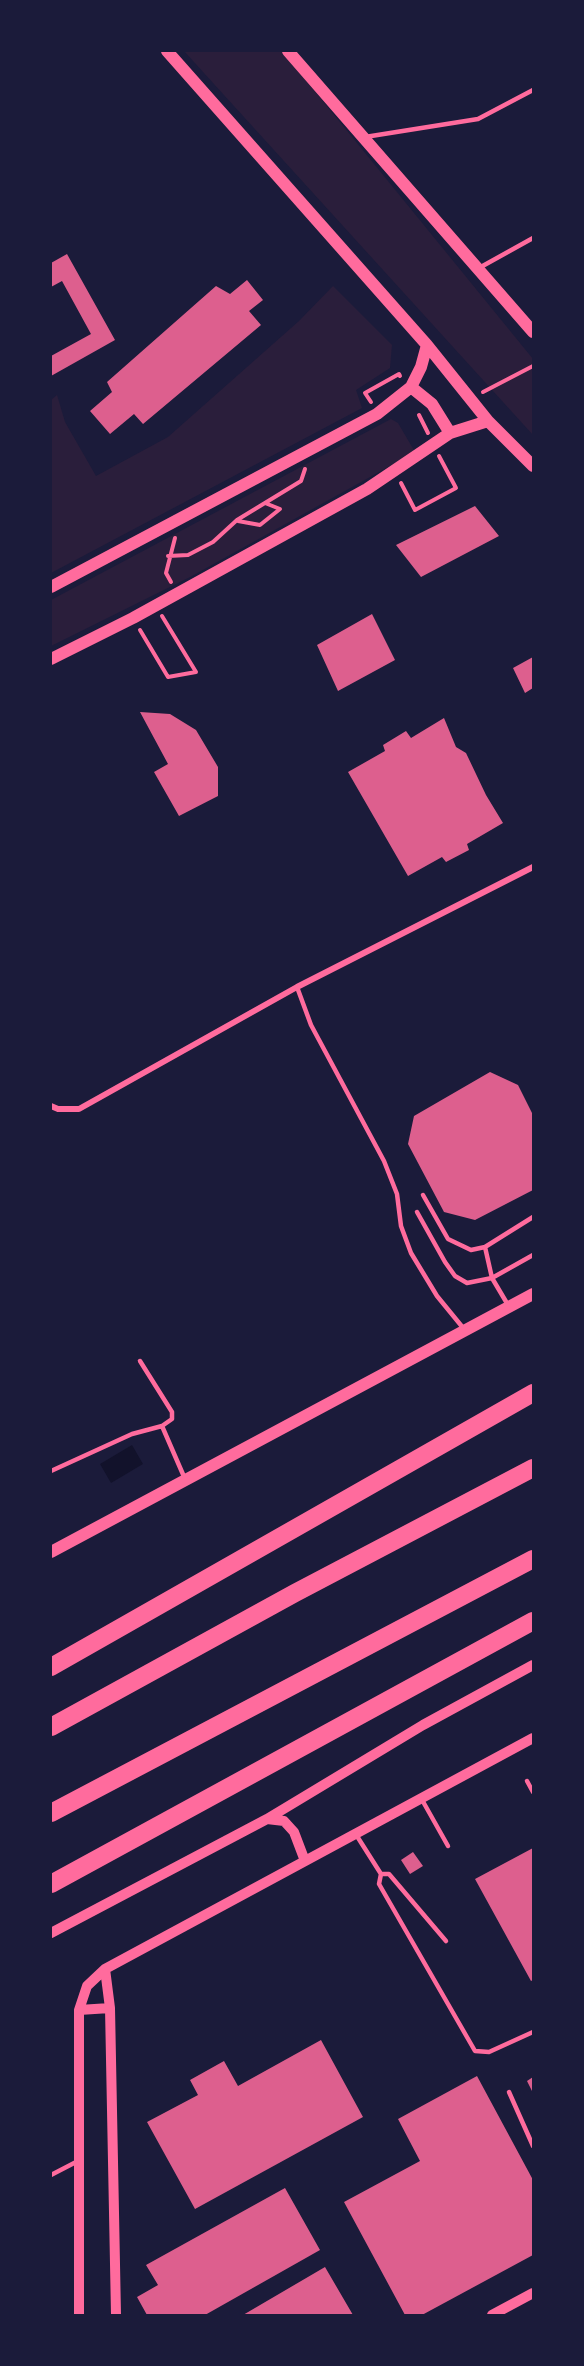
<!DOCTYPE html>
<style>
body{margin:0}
#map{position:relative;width:584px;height:2366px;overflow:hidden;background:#1b1b3a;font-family:Arial,sans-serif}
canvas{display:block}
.frame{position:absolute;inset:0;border:52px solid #1b1b3a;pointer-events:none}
</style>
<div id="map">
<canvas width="584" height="2366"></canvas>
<div class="frame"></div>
</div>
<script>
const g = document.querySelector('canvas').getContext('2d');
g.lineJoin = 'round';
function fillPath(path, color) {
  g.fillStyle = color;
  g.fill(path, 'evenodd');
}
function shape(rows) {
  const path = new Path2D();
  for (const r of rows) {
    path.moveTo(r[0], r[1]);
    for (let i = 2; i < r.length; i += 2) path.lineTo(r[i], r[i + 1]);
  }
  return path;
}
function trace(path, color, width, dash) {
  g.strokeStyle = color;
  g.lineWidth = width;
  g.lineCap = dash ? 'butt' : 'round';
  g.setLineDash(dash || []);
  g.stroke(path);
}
fillPath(shape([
 [184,51,282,51,533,359,533,435],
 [333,286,392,345,390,368,356,390,362,408,51,573,51,400,57,395,65,422,96,476,168,437,299,321],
 [391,419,398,423,415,452,192,576,51,646,51,600]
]), '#2a1e3b');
fillPath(shape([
 [132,1445,143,1464,111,1483,100,1464]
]), '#12122b');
fillPath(shape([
 [67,254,115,340,51,376,51,356,91,334,62,281,51,287,51,263],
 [247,280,263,300,249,311,261,325,143,424,134,414,110,434,90,411,112,392,107,382,216,286,230,294],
 [475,506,499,536,421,577,396,545],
 [372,614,395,660,338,691,317,645],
 [533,657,533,688,525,693,513,668],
 [140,712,170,714,196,730,218,767,218,796,179,816,154,772,168,764],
 [444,718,456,747,466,753,486,795,503,823,467,844,469,850,446,862,442,857,408,876,348,772,385,751,383,745,406,731,411,738],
 [490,1072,518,1085,533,1115,533,1190,475,1220,444,1212,408,1144,414,1116],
 [533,1848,533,1980,531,1981,475,1879],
 [413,1852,423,1866,410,1874,401,1860],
 [321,2040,363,2117,195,2209,147,2122,198,2095,190,2080,224,2061,238,2086],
 [477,2076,533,2180,533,2255,422,2315,405,2315,344,2202,420,2161,398,2119],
 [533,2077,533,2093,527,2081],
 [285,2188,320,2250,205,2315,147,2315,137,2297,158,2285,146,2265],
 [325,2267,353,2315,243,2315]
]), '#dd5f8e');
trace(shape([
 [483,392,533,366],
 [371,402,365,393,399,374,400,376],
 [419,415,428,433],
 [401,483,415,510,456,488,439,456],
 [238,521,260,525,280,509,265,503],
 [168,556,188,555,213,542,237,520,301,481,305,469],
 [171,582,166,573,175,538],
 [140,630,168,677,196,672,162,616]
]), '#ff6b9d', 4);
trace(shape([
 [365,137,478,119,533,90],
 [479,268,533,238],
 [297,987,311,1025,384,1161,397,1194,401,1226,411,1253,437,1296,464,1329],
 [423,1195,448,1239,471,1250,485,1247],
 [417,1212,445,1262,455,1276,467,1283,492,1278,533,1255],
 [508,1305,492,1278,485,1247,533,1217],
 [140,1361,172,1412,172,1419,162,1426],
 [51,1471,132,1434,162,1426,185,1479],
 [527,1781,533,1792],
 [421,1798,448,1846],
 [355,1833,381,1874,389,1874,446,1941],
 [381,1874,379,1884,475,2051,489,2052,533,2032],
 [509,2092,533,2146],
 [51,2175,78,2161]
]), '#ff6b9d', 4.5);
trace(shape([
 [51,1106,58,1109,79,1109,297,987,533,867]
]), '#ff6b9d', 6);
trace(shape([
 [267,1819,284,1821,294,1832,305,1861],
 [51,1933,267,1819,423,1725,533,1665],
 [105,1969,110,2008,116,2315],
 [79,2010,110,2008],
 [79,2315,79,2010,87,1986,105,1969,533,1738],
 [492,2315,533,2293]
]), '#ff6b9d', 10);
trace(shape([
 [167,51,427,345,488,421,533,466],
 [288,51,533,332],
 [411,387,432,404,450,433],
 [51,587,377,414,411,387,421,367,427,345],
 [51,659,133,618,367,489,450,433,488,421],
 [51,1552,533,1294]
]), '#ff6b9d', 12);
trace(shape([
 [51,1667,533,1393],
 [51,1727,295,1593,533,1468],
 [51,1813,533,1559],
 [51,1884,533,1621]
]), '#ff6b9d', 18);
</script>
